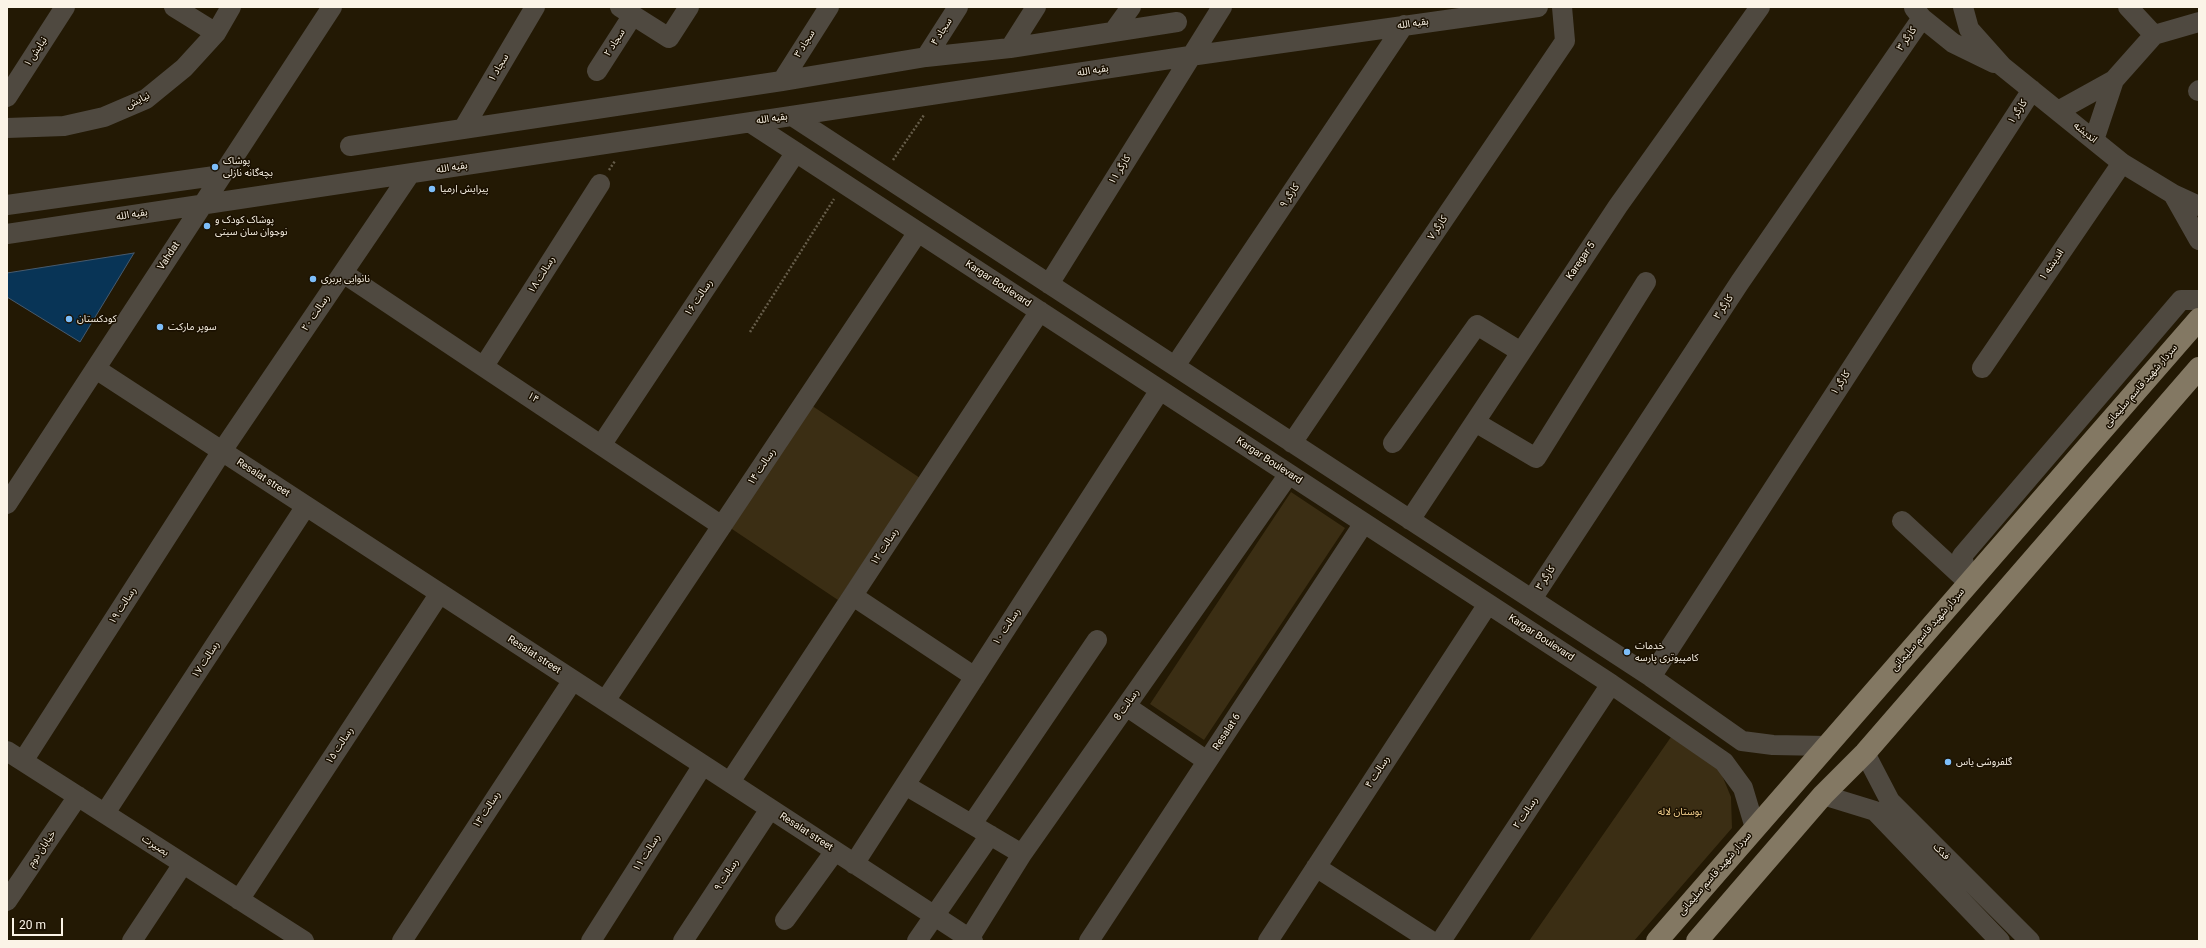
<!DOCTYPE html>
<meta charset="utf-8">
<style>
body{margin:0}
#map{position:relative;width:2206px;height:948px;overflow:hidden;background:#231904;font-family:Roboto,sans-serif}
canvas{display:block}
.frame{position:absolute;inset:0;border:8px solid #fbf4e7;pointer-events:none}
.scale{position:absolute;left:12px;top:918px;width:51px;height:18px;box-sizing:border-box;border:2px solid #fbf4e7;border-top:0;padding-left:5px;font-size:12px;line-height:14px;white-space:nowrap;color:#fbf4e7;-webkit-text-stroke:3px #1a1000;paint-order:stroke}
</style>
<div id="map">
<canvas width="2206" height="948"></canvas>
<div class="frame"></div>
<div class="scale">20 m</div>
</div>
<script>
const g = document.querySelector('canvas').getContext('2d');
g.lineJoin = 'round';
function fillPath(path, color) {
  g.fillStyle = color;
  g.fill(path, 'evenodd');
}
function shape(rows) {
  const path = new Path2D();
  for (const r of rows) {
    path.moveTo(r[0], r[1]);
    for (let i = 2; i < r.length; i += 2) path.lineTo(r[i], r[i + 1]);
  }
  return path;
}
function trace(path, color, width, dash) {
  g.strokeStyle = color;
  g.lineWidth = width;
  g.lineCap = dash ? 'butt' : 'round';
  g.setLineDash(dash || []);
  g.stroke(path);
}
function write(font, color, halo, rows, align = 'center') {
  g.font = font + ' Roboto,"Noto Sans Arabic",sans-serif';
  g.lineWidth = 3;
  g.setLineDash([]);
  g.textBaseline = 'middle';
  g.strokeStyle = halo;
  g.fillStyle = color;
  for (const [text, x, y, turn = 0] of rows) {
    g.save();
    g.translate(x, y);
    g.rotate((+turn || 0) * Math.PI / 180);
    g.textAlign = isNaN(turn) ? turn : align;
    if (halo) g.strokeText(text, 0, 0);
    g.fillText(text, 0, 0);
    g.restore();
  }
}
fillPath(shape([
 [799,397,920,478,838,600,717,519],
 [1291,492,1345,528,1204,740,1150,704],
 [1671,737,1719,768,1731,797,1732,828,1634,941,1529,941]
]), '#3b2e14');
const building = shape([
 [134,253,80,342,7,297,7,273,134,253]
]);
fillPath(building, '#083456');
trace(building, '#475a6d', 1);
trace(shape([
 [893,160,924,115],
 [609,170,615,161],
 [750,332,834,199]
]), '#665d4a', 2.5, [2, 2]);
trace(shape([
 [174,7,216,33],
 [620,7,669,38,689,7],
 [1963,7,1969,29,2002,66,2122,163,2173,194,2199,206],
 [2128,7,2154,35],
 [1914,8,1922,18,1953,43,1994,63],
 [1113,32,1131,7],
 [1010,48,1036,7],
 [926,57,958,7],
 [597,71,633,15],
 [782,81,829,7],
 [2198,91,2199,90],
 [7,97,65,7],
 [2058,111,2114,80,2154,35,2199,22],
 [792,116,1651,677,1742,741,1773,745,1827,746],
 [751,123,1611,684,1724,762,1743,788,1755,828],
 [7,128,64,126,104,117,146,99,184,68,216,33,231,7],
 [463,129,535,7],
 [2094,140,2114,80],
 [350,146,782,81,926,57,1010,48,1177,22],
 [2173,194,2199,240],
 [7,205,222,175],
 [7,234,1190,56,1538,7],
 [343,273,722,526],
 [1049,284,1222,7],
 [484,366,600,184],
 [1175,366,1404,25],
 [1982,368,2122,163],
 [96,369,973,941],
 [1475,422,1536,458,1646,282],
 [1292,443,1565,41,1562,7],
 [1393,443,1477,325,1521,352],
 [602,444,796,152],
 [7,504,332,7],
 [1410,520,1618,206,1760,7],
 [1902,521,1969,583],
 [1969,583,1962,556,2181,300,2199,300],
 [853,596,975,677],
 [1532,599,1740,282,1922,18],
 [1651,677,2032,90],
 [605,701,918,232],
 [1126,706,1207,761],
 [7,751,304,941],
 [1865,753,1890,801,2030,941],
 [23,761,222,451,410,174],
 [730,782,1040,311],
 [905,785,1022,854],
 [1823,795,1875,811,2000,941],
 [105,813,306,506],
 [972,824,1097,640],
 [854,864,1160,390],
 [1316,867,1431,941],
 [239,900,440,593],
 [7,901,78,796],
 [785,920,835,851],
 [969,939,1022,854,1289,474],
 [132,941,183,864],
 [402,941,573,680],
 [591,941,703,765],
 [683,941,770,809],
 [917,941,990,835],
 [1089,941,1364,523],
 [1268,941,1488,604],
 [1441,941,1611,684]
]), '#4f4940', 20);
trace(shape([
 [1657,941,2199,319],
 [1697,941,1823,795,1865,753,2199,368]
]), '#837863', 22);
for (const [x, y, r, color] of [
 [215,167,4,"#7dbef9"],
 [432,189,4,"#7dbef9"],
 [207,226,4,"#7dbef9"],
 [313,279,4,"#7dbef9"],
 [69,319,4,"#7dbef9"],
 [160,327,4,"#7dbef9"],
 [1627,652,4,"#7dbef9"],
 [1948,762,4,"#7dbef9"]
]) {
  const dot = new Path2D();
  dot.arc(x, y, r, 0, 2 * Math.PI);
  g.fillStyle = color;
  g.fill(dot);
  trace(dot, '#1a1000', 1.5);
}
write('10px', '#fbf4e7', '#1a1000', [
 ["بقیه الله",1413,24,-8],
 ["سجاد ۴",942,32,-57],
 ["کارگر ۳",1907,39,-55],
 ["سجاد ۲",615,43,-57],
 ["سجاد ۳",805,44,-58],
 ["نیایش ۱",36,52,-57],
 ["سجاد ۱",499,68,-59],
 ["بقیه الله",1093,71,-9],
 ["نیایش",138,101,-27],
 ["کارگر ۱",2018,112,-57],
 ["بقیه الله",772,119,-8],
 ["اندیشه",2085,133,39],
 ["بقیه الله",452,168,-9],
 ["کارگر ۱۱",1120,170,-58],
 ["کارگر ۹",1290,196,-56],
 ["بقیه الله",132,215,-9],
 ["کارگر ۷",1438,228,-56],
 ["Vahdat",169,256,-57],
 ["Karegar 5",1581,261,-56],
 ["اندیشه ۱",2052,265,-56],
 ["رسالت ۱۸",542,275,-58],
 ["Kargar Boulevard",998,284,33],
 ["رسالت ۱۶",699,298,-56],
 ["کارگر ۳",1724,307,-57],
 ["رسالت ۲۰",316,313,-56],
 ["کارگر ۱",1841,383,-57],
 ["سردار شهید قاسم سلیمانی",2141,386,-49],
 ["۱۴",533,398,34],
 ["Kargar Boulevard",1269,461,33],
 ["رسالت ۱۴",762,467,-56],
 ["Resalat street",263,478,33],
 ["رسالت ۱۲",885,547,-57],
 ["کارگر ۳",1546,578,-57],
 ["رسالت ۱۹",123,606,-57],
 ["رسالت ۱۰",1007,627,-57],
 ["سردار شهید قاسم سلیمانی",1928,630,-49],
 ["Kargar Boulevard",1541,638,33],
 ["Resalat street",534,655,33],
 ["رسالت ۱۷",206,660,-57],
 ["رسالت 8",1127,705,-55],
 ["Resalat 6",1227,732,-57],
 ["رسالت ۱۵",340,746,-57],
 ["رسالت ۴",1378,772,-57],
 ["رسالت ۱۳",487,810,-57],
 ["رسالت ۲",1526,813,-56],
 ["Resalat street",806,832,33],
 ["بصیرت",155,846,33],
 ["خیابان دوم",42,849,-56],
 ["فدک",1941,852,45],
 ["رسالت ۱۱",647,853,-58],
 ["سردار شهید قاسم سلیمانی",1715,874,-49],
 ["رسالت ۹",727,875,-57]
]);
write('10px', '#fbf4e7', '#1a1000', [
 ["پوشاک",223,161],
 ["بچه‌گانه نازلی",223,173],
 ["پیرایش ارمیا",440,189],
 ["پوشاک کودک و",215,220],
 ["نوجوان سان سیتی",215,232],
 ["نانوایی بربری",321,279],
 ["کودکستان",77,319],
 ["سوپر مارکت",168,327],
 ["خدمات",1635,646],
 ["کامپیوتری پارسه",1635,658],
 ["گلفروشی یاس",1956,762]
], 'left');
write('10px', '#f8d490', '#1a1000', [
 ["بوستان لاله",1680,812]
]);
</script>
